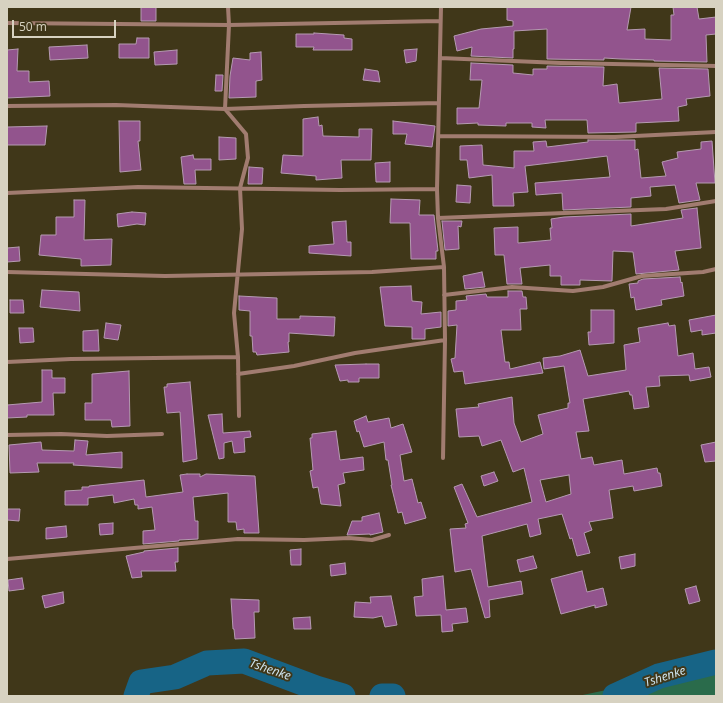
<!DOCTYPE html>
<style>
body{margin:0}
#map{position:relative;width:723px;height:703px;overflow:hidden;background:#403719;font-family:"Open Sans",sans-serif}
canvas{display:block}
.frame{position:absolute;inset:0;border:8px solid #d7d2c1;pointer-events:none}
.scale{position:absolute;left:12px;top:20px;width:104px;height:18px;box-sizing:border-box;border:2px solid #d7d2c1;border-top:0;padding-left:5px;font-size:12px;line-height:14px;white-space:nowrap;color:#d7d2c1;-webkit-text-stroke:3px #403719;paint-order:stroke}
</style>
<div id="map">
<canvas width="723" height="703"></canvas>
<div class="frame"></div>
<div class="scale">50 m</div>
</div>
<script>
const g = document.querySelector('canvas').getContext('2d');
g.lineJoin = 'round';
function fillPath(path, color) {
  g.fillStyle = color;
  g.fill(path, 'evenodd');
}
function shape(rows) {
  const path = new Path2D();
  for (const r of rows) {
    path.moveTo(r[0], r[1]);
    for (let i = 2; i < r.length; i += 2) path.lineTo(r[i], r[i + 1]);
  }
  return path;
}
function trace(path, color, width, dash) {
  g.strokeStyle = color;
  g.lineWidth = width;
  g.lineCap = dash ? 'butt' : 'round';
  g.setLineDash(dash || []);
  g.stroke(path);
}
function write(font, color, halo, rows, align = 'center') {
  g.font = font + ' "Open Sans",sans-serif';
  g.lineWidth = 4;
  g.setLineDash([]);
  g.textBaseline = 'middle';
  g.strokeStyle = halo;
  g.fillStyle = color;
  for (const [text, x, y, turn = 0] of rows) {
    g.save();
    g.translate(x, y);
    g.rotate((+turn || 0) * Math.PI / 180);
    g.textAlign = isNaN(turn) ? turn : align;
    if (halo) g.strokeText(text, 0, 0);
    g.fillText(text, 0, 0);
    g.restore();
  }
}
fillPath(shape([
 [716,663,716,696,578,696,696,671]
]), '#2a6b4b');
trace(shape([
 [136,696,141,682,175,677,207,663,244,661,316,688,343,696],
 [382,696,393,696],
 [615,696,659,676,716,662]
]), '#176486', 25);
const building = shape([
 [141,7,156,7,156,21,141,21,141,7],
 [507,7,631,7,627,30,645,29,645,39,671,40,671,15,674,15,673,7,697,7,699,19,716,17,716,34,706,35,707,62,654,61,654,60,621,59,604,58,604,60,547,59,547,29,514,31,514,49,513,49,513,58,471,56,472,47,457,51,454,36,481,29,513,26,513,21,507,20,507,7],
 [314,33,344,35,344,38,352,39,352,50,313,50,314,47,296,47,296,34,314,34,314,33],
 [137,38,149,38,149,58,119,58,119,44,136,44,137,38],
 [87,45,88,58,50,60,49,47,87,45],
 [18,49,17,71,29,71,29,82,49,81,50,96,7,98,7,50,18,49],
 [417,49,416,61,406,63,404,50,417,49],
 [177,50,177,64,155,65,154,52,177,50],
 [261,52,262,80,256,81,256,97,229,98,230,76,233,58,250,60,250,53,261,52],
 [471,63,513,65,513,73,533,75,533,69,547,69,547,66,604,67,603,86,617,84,619,103,662,99,659,68,708,69,710,96,686,99,687,105,678,107,679,121,636,123,636,132,588,133,587,120,545,120,546,128,532,127,532,123,506,123,506,126,478,125,478,123,457,124,457,108,479,108,482,80,470,80,471,63],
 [365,69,378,71,380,82,363,80,365,69],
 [216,75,223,75,222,91,215,91,216,75],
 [318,117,319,126,322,125,323,136,359,137,359,129,372,129,371,160,341,160,342,178,316,180,316,176,281,173,283,155,303,156,303,119,318,117],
 [119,121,140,121,140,141,138,141,141,170,120,172,119,121],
 [393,121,435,126,432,147,405,144,407,134,393,134,393,121],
 [47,126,45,145,7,145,7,127,47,126],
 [219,137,236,138,236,159,219,160,219,137],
 [588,140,635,140,635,150,638,149,641,178,666,176,662,162,678,158,677,152,701,149,701,142,712,141,715,183,696,183,700,200,679,203,675,185,650,187,651,196,631,198,631,207,563,210,562,193,536,195,535,183,610,177,607,156,525,166,528,192,513,193,514,206,493,206,492,175,469,178,467,160,460,160,460,146,482,145,483,165,514,168,514,151,534,151,533,142,546,141,547,147,588,142,588,140],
 [193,155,194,159,211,159,211,170,195,170,196,184,184,184,181,157,193,155],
 [390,162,390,182,376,182,375,163,390,162],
 [249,167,263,168,262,184,248,184,249,167],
 [457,185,471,186,470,203,456,202,457,185],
 [391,199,420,200,419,215,434,215,438,251,436,251,436,259,411,259,410,223,390,223,391,199],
 [74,200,85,200,84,240,112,239,111,265,81,266,81,259,39,255,41,235,56,235,56,217,74,217,74,200],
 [697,208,701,248,675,251,679,270,636,274,633,252,613,251,612,281,580,280,580,285,561,285,561,276,550,276,550,265,520,268,522,284,507,284,504,255,495,255,494,228,518,227,518,243,551,240,550,228,552,228,551,219,564,217,631,214,631,226,683,218,681,210,697,208],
 [132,212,146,213,145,225,137,224,118,227,117,214,132,212],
 [346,221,347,242,351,242,351,256,309,253,309,246,334,244,332,222,346,221],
 [442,221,462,221,461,227,458,226,459,249,445,250,442,221],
 [19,247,20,261,7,262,7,248,19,247],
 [482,272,485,287,465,289,463,276,482,272],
 [680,277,681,283,682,282,684,296,661,300,662,305,636,310,634,297,631,298,629,284,638,283,638,281,643,279,680,277],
 [411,286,412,301,422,302,421,314,441,312,441,327,425,329,425,339,412,339,412,327,385,326,380,287,411,286],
 [42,290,79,292,80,311,40,307,42,290],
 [508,291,522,291,523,297,526,297,527,309,520,309,521,330,501,330,505,362,509,362,510,369,540,362,543,373,465,384,463,371,454,372,451,359,455,358,457,325,448,326,448,311,456,310,456,301,467,300,466,296,486,294,487,297,508,297,508,291],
 [239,296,277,298,277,319,300,319,300,316,335,317,334,336,289,333,289,342,288,342,289,352,257,355,256,352,253,352,252,336,250,336,250,311,239,310,239,296],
 [10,300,23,300,24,313,10,313,10,300],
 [591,310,614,310,614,343,589,345,588,332,591,332,591,310],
 [716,315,716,333,702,335,702,330,691,332,689,320,716,315],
 [106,323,121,325,118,340,104,338,106,323],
 [668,323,669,326,675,325,678,356,693,353,695,369,709,367,711,377,690,381,689,375,659,376,660,386,646,387,649,407,634,409,632,395,630,395,629,391,583,399,589,431,576,432,581,459,592,457,594,465,622,460,624,474,657,468,658,473,660,473,662,486,634,491,633,486,609,490,613,518,589,522,592,530,584,533,590,553,577,556,572,538,570,539,562,514,538,519,541,534,530,537,527,524,482,536,488,587,521,581,523,594,489,600,490,617,485,618,471,569,455,572,450,529,466,528,465,524,468,523,454,487,462,484,477,517,532,502,524,468,513,472,501,440,482,446,479,436,459,437,456,409,479,407,478,404,512,397,514,423,521,442,543,434,538,415,568,408,568,403,570,403,564,366,544,369,543,358,560,356,580,350,588,376,626,370,624,345,640,342,638,328,668,323],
 [569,475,571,494,546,502,540,480,569,475],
 [19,328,33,328,34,342,20,343,19,328],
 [98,330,99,351,83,351,83,331,98,330],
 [366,364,379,364,379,378,359,378,359,382,348,382,348,380,340,381,335,365,366,364],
 [42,370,52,370,52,378,65,378,65,393,53,393,54,415,27,415,27,417,7,418,7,405,42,402,42,370],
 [129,371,130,426,112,427,111,420,85,420,85,403,92,403,92,374,129,371],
 [190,382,197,459,183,462,180,412,167,413,164,387,167,387,167,384,190,382],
 [222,414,223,433,250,431,251,437,244,438,245,452,234,453,232,441,224,443,224,458,219,459,208,415,222,414],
 [366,416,368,422,389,418,391,428,403,424,412,452,400,455,404,481,412,479,418,503,421,502,426,518,405,524,402,512,398,513,391,485,392,485,388,460,386,460,384,442,364,447,359,431,357,432,354,421,366,416],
 [336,431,340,460,363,457,364,470,343,473,345,483,338,485,341,506,321,504,318,487,313,488,310,471,313,470,310,438,312,438,312,434,336,431],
 [75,440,88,441,86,455,122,452,122,468,73,465,74,463,37,463,39,472,10,473,9,445,41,442,42,450,74,451,75,440],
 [716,442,716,461,705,462,701,445,716,442],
 [494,472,498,481,484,486,481,476,494,472],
 [187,474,200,474,200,477,206,474,255,476,259,533,244,533,244,529,237,530,236,522,228,522,228,493,193,497,195,521,198,521,198,539,179,540,179,541,143,544,143,531,155,530,152,507,138,509,138,505,135,505,134,499,114,503,113,495,88,498,88,505,65,505,65,491,82,490,82,487,89,487,89,486,144,480,146,497,183,492,180,475,187,474],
 [7,509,20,509,19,521,7,520,7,509],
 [379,513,383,532,370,535,370,534,347,535,352,521,362,521,362,517,379,513],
 [113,523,113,534,100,535,99,524,113,523],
 [66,526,67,537,46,539,46,528,66,526],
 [178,548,178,562,175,562,176,571,141,571,142,577,132,578,126,556,144,552,144,551,178,548],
 [301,549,301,565,291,565,290,550,301,549],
 [635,554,635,566,621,569,619,557,635,554],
 [533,556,537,568,520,572,517,560,533,556],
 [345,563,346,574,331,576,330,565,345,563],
 [582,571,587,592,603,588,607,605,595,608,595,605,561,614,551,579,582,571],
 [443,576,446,610,466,608,468,622,452,624,453,631,442,632,441,615,416,616,414,597,423,596,422,579,443,576],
 [22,578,24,589,9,591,8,580,22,578],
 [696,586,700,601,689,604,685,589,696,586],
 [63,592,64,603,45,608,42,596,63,592],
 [391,596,397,625,385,627,382,616,373,618,354,617,355,602,371,603,370,597,391,596],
 [231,599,259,600,259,612,254,612,255,638,235,639,234,629,233,629,231,599],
 [310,617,311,629,294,629,293,618,310,617]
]);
fillPath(building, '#92548d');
trace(building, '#b59ab2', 1);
trace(shape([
 [228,7,229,25,225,109,246,134,248,158,240,188,242,229,234,313,238,357,239,416],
 [441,7,437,189,438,218,444,267,445,340,443,458],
 [7,23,229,25,440,21],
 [440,58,561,63,716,66],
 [7,106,116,105,225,109,304,106,439,103],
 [439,136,615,137,716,132],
 [7,193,138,187,340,190,437,189],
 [438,218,666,209,716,201],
 [7,272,165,276,372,272,444,267],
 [444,295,512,287,573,291,603,287,642,276,703,272,716,269],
 [7,362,71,359,238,357],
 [238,374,294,366,355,353,445,340],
 [7,435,61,434,107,436,162,434],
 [7,559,238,539,304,540,349,538,372,540,389,535]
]), '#a17c70', 4);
write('italic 12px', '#d1e7f3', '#403719', [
 ["Tshenke",270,670,19],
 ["Tshenke",665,677,-18]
]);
</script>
